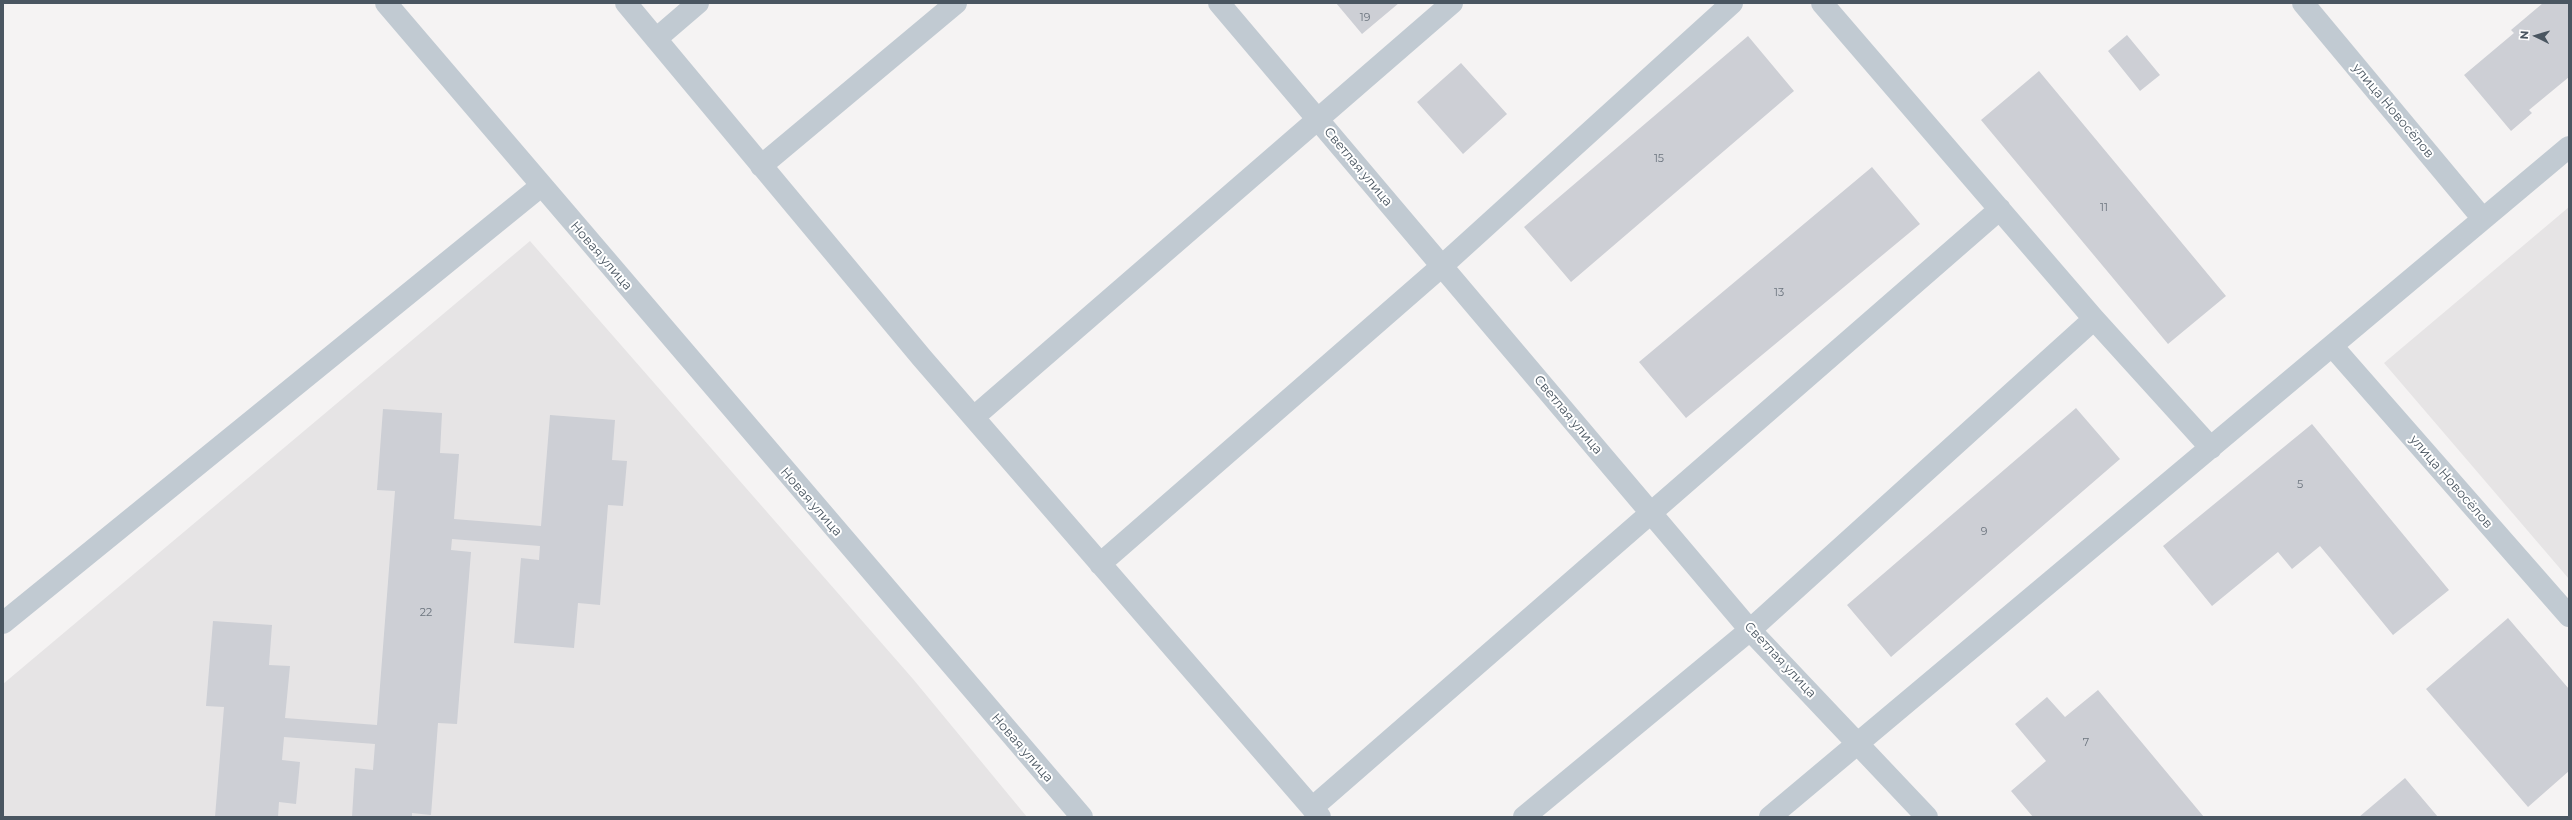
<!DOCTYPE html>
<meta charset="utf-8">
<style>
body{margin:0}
#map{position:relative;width:2572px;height:820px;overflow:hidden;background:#f5f3f3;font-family:Montserrat,sans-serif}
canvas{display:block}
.frame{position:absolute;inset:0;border:4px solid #4a5661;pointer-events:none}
.north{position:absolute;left:2516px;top:16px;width:40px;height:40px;-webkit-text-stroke:3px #fff;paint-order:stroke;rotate:275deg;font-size:11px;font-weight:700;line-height:16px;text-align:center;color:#4a5661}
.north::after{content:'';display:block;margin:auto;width:14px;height:18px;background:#4a5661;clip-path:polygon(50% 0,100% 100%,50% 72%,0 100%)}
</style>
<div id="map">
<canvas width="2572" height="820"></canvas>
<div class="frame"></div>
<div class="north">N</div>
</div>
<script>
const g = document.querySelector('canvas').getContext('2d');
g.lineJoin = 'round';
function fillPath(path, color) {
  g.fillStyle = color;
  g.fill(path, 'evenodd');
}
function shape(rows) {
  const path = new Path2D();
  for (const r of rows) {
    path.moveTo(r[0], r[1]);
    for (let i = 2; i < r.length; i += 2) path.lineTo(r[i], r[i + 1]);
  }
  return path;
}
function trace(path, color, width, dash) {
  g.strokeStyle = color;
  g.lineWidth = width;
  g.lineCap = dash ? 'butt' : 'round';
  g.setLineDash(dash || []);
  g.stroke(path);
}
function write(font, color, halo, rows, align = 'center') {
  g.font = font + ' Montserrat,sans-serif';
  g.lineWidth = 4;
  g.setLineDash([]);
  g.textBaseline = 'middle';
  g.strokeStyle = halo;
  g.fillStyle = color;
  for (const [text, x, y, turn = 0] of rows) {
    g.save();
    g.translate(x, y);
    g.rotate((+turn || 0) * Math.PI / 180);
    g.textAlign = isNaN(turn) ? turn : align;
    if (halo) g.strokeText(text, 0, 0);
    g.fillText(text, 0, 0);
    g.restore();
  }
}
fillPath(shape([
 [2569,207,2569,579,2384,363],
 [530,241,913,679,1027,817,3,817,3,684]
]), '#e6e4e5');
fillPath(shape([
 [1336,3,1399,3,1362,34],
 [2543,3,2569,3,2569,77,2529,110,2532,113,2511,131,2464,75,2514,33,2511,30],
 [2127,35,2160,75,2140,91,2108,51],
 [1748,36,1794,91,1571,282,1524,227],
 [1461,63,1507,114,1463,154,1417,102],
 [2039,71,2226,296,2168,344,1981,120],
 [1872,167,1920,224,1686,418,1639,362],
 [2076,408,2120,459,1891,657,1847,605],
 [383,409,442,413,440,453,459,454,454,519,541,526,550,415,615,420,612,460,627,461,623,506,608,505,600,605,578,603,574,648,514,643,521,558,539,560,540,546,452,539,451,550,471,552,457,724,438,723,431,815,412,813,412,817,352,817,355,768,373,770,375,744,284,737,282,760,300,762,296,804,279,802,278,817,215,817,224,707,206,706,213,621,272,625,269,665,290,666,285,718,377,725,395,491,377,490],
 [2312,424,2449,590,2393,635,2320,546,2292,569,2278,552,2212,606,2163,546],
 [2508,618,2569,689,2569,771,2528,807,2426,689],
 [2098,690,2204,817,2033,817,2011,791,2046,761,2015,724,2047,697,2065,717],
 [2405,778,2438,817,2359,817]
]), '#cdcfd5');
trace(shape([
 [386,3,1082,817],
 [626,3,922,358,1320,817],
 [1219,3,1750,630,1927,817],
 [1822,3,2094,319,2211,448],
 [2303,3,2483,219],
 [656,39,698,3],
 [761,166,956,3],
 [2333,347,2569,616],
 [974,417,1452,3],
 [1100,564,1442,266,1732,3],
 [3,623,541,186],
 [1312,808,2000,209],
 [1524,817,1750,630,2094,319],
 [1770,817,2569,147]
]), '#c1cad2', 22);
write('11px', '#6b747e', null, [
 ["19",1365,18],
 ["15",1659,159],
 ["11",2104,208],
 ["13",1779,293],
 ["5",2300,485],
 ["9",1984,532],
 ["22",426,613],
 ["7",2086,743]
]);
write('13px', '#4a5661', '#fff', [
 ["улица Новосёлов",2393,111,50],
 ["Светлая улица",1358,167,50],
 ["Новая улица",601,256,49],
 ["Светлая улица",1568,415,50],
 ["улица Новосёлов",2451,482,49],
 ["Новая улица",811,502,49],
 ["Светлая улица",1780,660,47],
 ["Новая улица",1022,748,49]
]);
</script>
